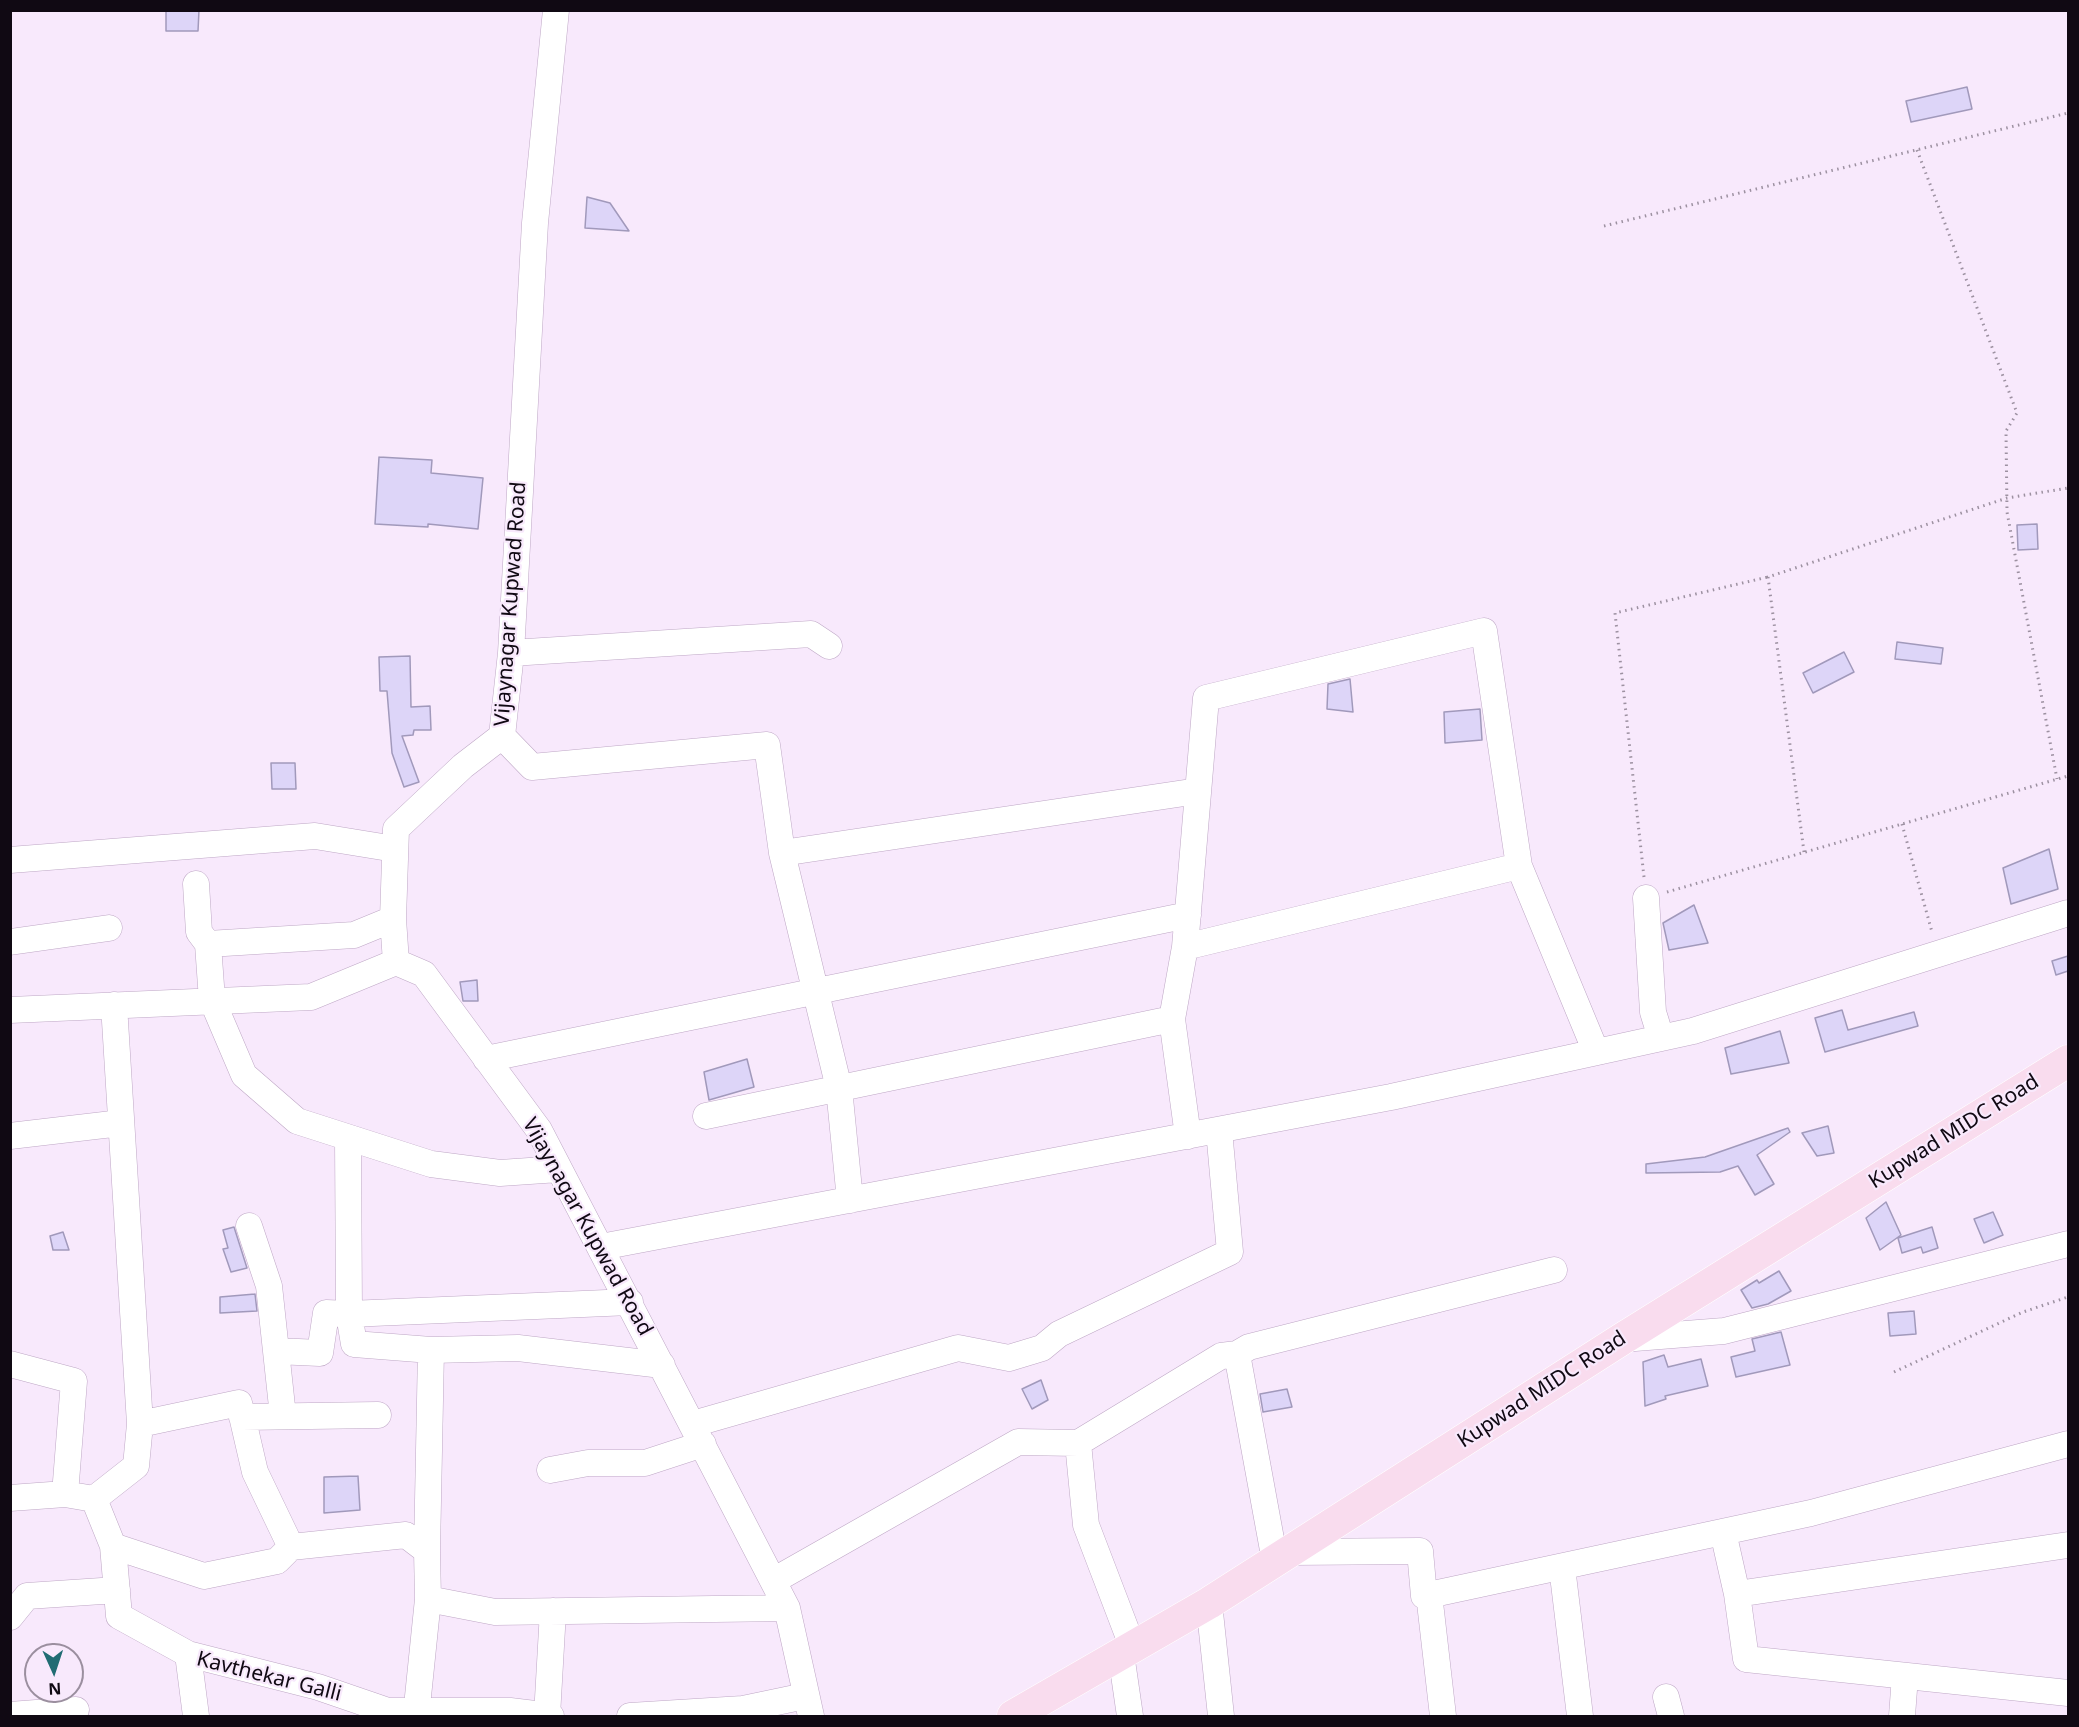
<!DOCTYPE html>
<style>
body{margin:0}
#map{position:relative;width:2079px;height:1727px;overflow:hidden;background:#f8e9fc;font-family:"Noto Sans",sans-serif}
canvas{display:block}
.frame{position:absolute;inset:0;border:12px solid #100913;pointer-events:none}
.north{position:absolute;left:24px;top:1643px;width:60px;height:60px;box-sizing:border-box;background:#f8e9fc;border:2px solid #9b8f9f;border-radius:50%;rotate:177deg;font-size:16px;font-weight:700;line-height:24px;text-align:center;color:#100913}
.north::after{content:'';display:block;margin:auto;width:21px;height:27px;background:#216c73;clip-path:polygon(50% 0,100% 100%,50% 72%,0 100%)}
</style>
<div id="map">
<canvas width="2079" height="1727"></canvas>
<div class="frame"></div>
<div class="north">N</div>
</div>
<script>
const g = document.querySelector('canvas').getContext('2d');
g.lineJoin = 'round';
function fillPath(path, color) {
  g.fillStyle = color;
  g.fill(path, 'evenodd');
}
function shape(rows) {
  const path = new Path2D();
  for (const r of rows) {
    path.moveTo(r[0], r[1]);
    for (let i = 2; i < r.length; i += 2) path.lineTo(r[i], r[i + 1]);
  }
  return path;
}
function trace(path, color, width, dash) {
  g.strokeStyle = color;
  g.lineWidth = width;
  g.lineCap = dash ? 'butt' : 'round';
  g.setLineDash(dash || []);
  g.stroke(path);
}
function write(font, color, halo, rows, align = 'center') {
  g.font = font + ' "Noto Sans",sans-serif';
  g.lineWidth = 4.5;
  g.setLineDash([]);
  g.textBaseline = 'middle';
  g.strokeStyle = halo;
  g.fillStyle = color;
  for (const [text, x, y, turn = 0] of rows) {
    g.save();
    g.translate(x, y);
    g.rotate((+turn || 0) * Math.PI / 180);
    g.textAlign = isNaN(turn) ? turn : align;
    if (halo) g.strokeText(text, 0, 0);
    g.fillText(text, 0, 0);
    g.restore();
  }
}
const building = shape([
 [166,10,199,10,198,31,166,31,166,10],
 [1967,87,1972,109,1911,122,1906,101,1967,87],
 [587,197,610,203,629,231,585,228,587,197],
 [379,457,432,460,431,473,483,478,478,529,428,524,428,527,375,524,379,457],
 [2037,524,2038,549,2018,550,2017,525,2037,524],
 [1897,642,1943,648,1941,664,1895,659,1897,642],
 [1844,652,1854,672,1813,693,1803,673,1844,652],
 [410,656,411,707,430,706,431,730,414,730,413,735,402,736,419,782,404,787,392,753,387,691,380,691,379,657,410,656],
 [1350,679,1353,712,1327,709,1328,684,1350,679],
 [1480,709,1482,740,1445,743,1444,712,1480,709],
 [271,763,295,763,296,789,272,789,271,763],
 [2049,849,2058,889,2011,904,2003,868,2049,849],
 [1694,905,1708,943,1669,950,1663,923,1694,905],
 [2068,956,2068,971,2056,975,2052,961,2068,956],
 [477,980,478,1001,463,1001,460,982,477,980],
 [1842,1010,1848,1030,1914,1012,1918,1026,1825,1052,1815,1018,1842,1010],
 [1780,1031,1789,1063,1731,1074,1725,1048,1780,1031],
 [747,1059,754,1087,709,1100,704,1072,747,1059],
 [1828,1126,1834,1153,1817,1156,1802,1133,1828,1126],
 [1788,1128,1790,1132,1757,1155,1774,1184,1755,1195,1738,1166,1720,1172,1646,1173,1646,1164,1705,1157,1788,1128],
 [1886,1202,1901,1235,1880,1250,1866,1218,1886,1202],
 [1993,1212,2003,1235,1984,1243,1974,1219,1993,1212],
 [234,1227,247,1268,231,1272,223,1249,228,1248,223,1230,234,1227],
 [1932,1227,1938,1248,1923,1253,1921,1247,1902,1253,1898,1238,1932,1227],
 [63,1232,69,1250,53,1250,50,1236,63,1232],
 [1779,1271,1791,1291,1768,1304,1752,1308,1741,1290,1757,1280,1759,1283,1779,1271],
 [255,1294,257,1311,220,1313,220,1297,255,1294],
 [1914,1311,1916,1334,1890,1336,1888,1313,1914,1311],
 [1781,1332,1790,1365,1736,1377,1731,1357,1755,1351,1752,1339,1781,1332],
 [1664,1355,1668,1367,1701,1359,1708,1386,1665,1396,1666,1399,1645,1406,1643,1362,1664,1355],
 [1041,1380,1048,1400,1032,1409,1022,1389,1041,1380],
 [1287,1389,1292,1407,1263,1412,1260,1394,1287,1389],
 [358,1476,360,1510,324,1513,324,1477,358,1476]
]);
fillPath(building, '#ddd5f8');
trace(building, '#a199bb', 1.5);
const minor = shape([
 [556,10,535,223,511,653,502,736,463,766,396,829,393,919,396,962,424,974,539,1130,787,1608,811,1716],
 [511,653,811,634,829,646],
 [502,736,532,767,767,745,782,853,839,1088,850,1200],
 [782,853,1198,791],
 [10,860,315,836,395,849],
 [196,884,199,932,208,944],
 [1646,898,1653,1012,1661,1038],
 [393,919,354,935,208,944,212,1000,244,1075,297,1121,431,1164,500,1173,559,1169],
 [10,942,109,928],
 [1185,947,1206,698,1484,631,1519,866],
 [114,1005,140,1424],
 [10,1010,311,997,396,962],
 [1172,1019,1185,947,1519,866,1596,1052],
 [486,1059,1188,915],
 [706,1116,1172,1019,1188,1136],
 [10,1136,121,1123],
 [348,1138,349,1314,630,1302],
 [249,1226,269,1286,283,1416],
 [601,1247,1391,1097,1693,1031,2068,913],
 [1622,1339,1724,1331,2068,1244],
 [276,1351,320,1353,326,1313,349,1314,354,1344,431,1350,518,1348,662,1365],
 [1237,1354,1275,1561],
 [10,1364,74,1381,65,1494],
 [242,1417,378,1415],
 [693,1424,958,1348,1009,1358,1042,1348,1059,1334,1230,1252,1219,1130],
 [1078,1443,1221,1356,1237,1354,1249,1347,1554,1270],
 [550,1470,588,1463,645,1463,703,1444],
 [10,1498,65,1494,94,1499,113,1546,204,1576,277,1561,291,1547,406,1535,427,1551,428,1599,495,1612,787,1608],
 [94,1499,136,1466,140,1424,239,1403,255,1472,291,1547],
 [1723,1532,1737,1594,2068,1545],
 [113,1546,119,1616,188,1654],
 [427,1551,431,1350],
 [1289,1552,1420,1551,1424,1596,1811,1513,2068,1444],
 [1562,1567,1580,1716],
 [773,1581,1018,1442,1078,1443,1086,1525,1133,1648],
 [1429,1594,1443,1716],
 [1737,1594,1746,1659,2068,1693],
 [1209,1603,1221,1716],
 [10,1617,27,1596,117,1590],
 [1121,1654,1130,1716],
 [1666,1697,1671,1716],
 [10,1715,76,1710],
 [196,1716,188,1654,318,1687,388,1711,510,1711,551,1716],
 [416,1716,428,1599],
 [547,1716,553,1611],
 [630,1716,743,1709,805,1696],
 [1902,1716,1905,1676]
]);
const major = shape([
 [1013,1716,1209,1603,1622,1339,2068,1061]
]);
trace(minor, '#bea7c5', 27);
trace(major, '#fff', 33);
trace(shape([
 [1917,150,2017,413,2006,431,2007,512,2057,779],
 [1604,226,2068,113],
 [1902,824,1932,932],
 [1804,852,1768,577,2007,498,2068,488],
 [1644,877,1615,613,1768,577],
 [1667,892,2068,776],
 [1894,1372,2023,1312,2068,1297]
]), '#9d91a1', 3, [1.5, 4.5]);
trace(minor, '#fff', 26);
trace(major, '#f9dcee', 32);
write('21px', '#100913', '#f8e9fc', [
 ["Vijaynagar Kupwad Road",511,604,-86],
 ["Kupwad MIDC Road",1954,1132,-32],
 ["Vijaynagar Kupwad Road",587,1227,61],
 ["Kupwad MIDC Road",1542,1390,-33],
 ["Kavthekar Galli",269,1677,14]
]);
</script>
